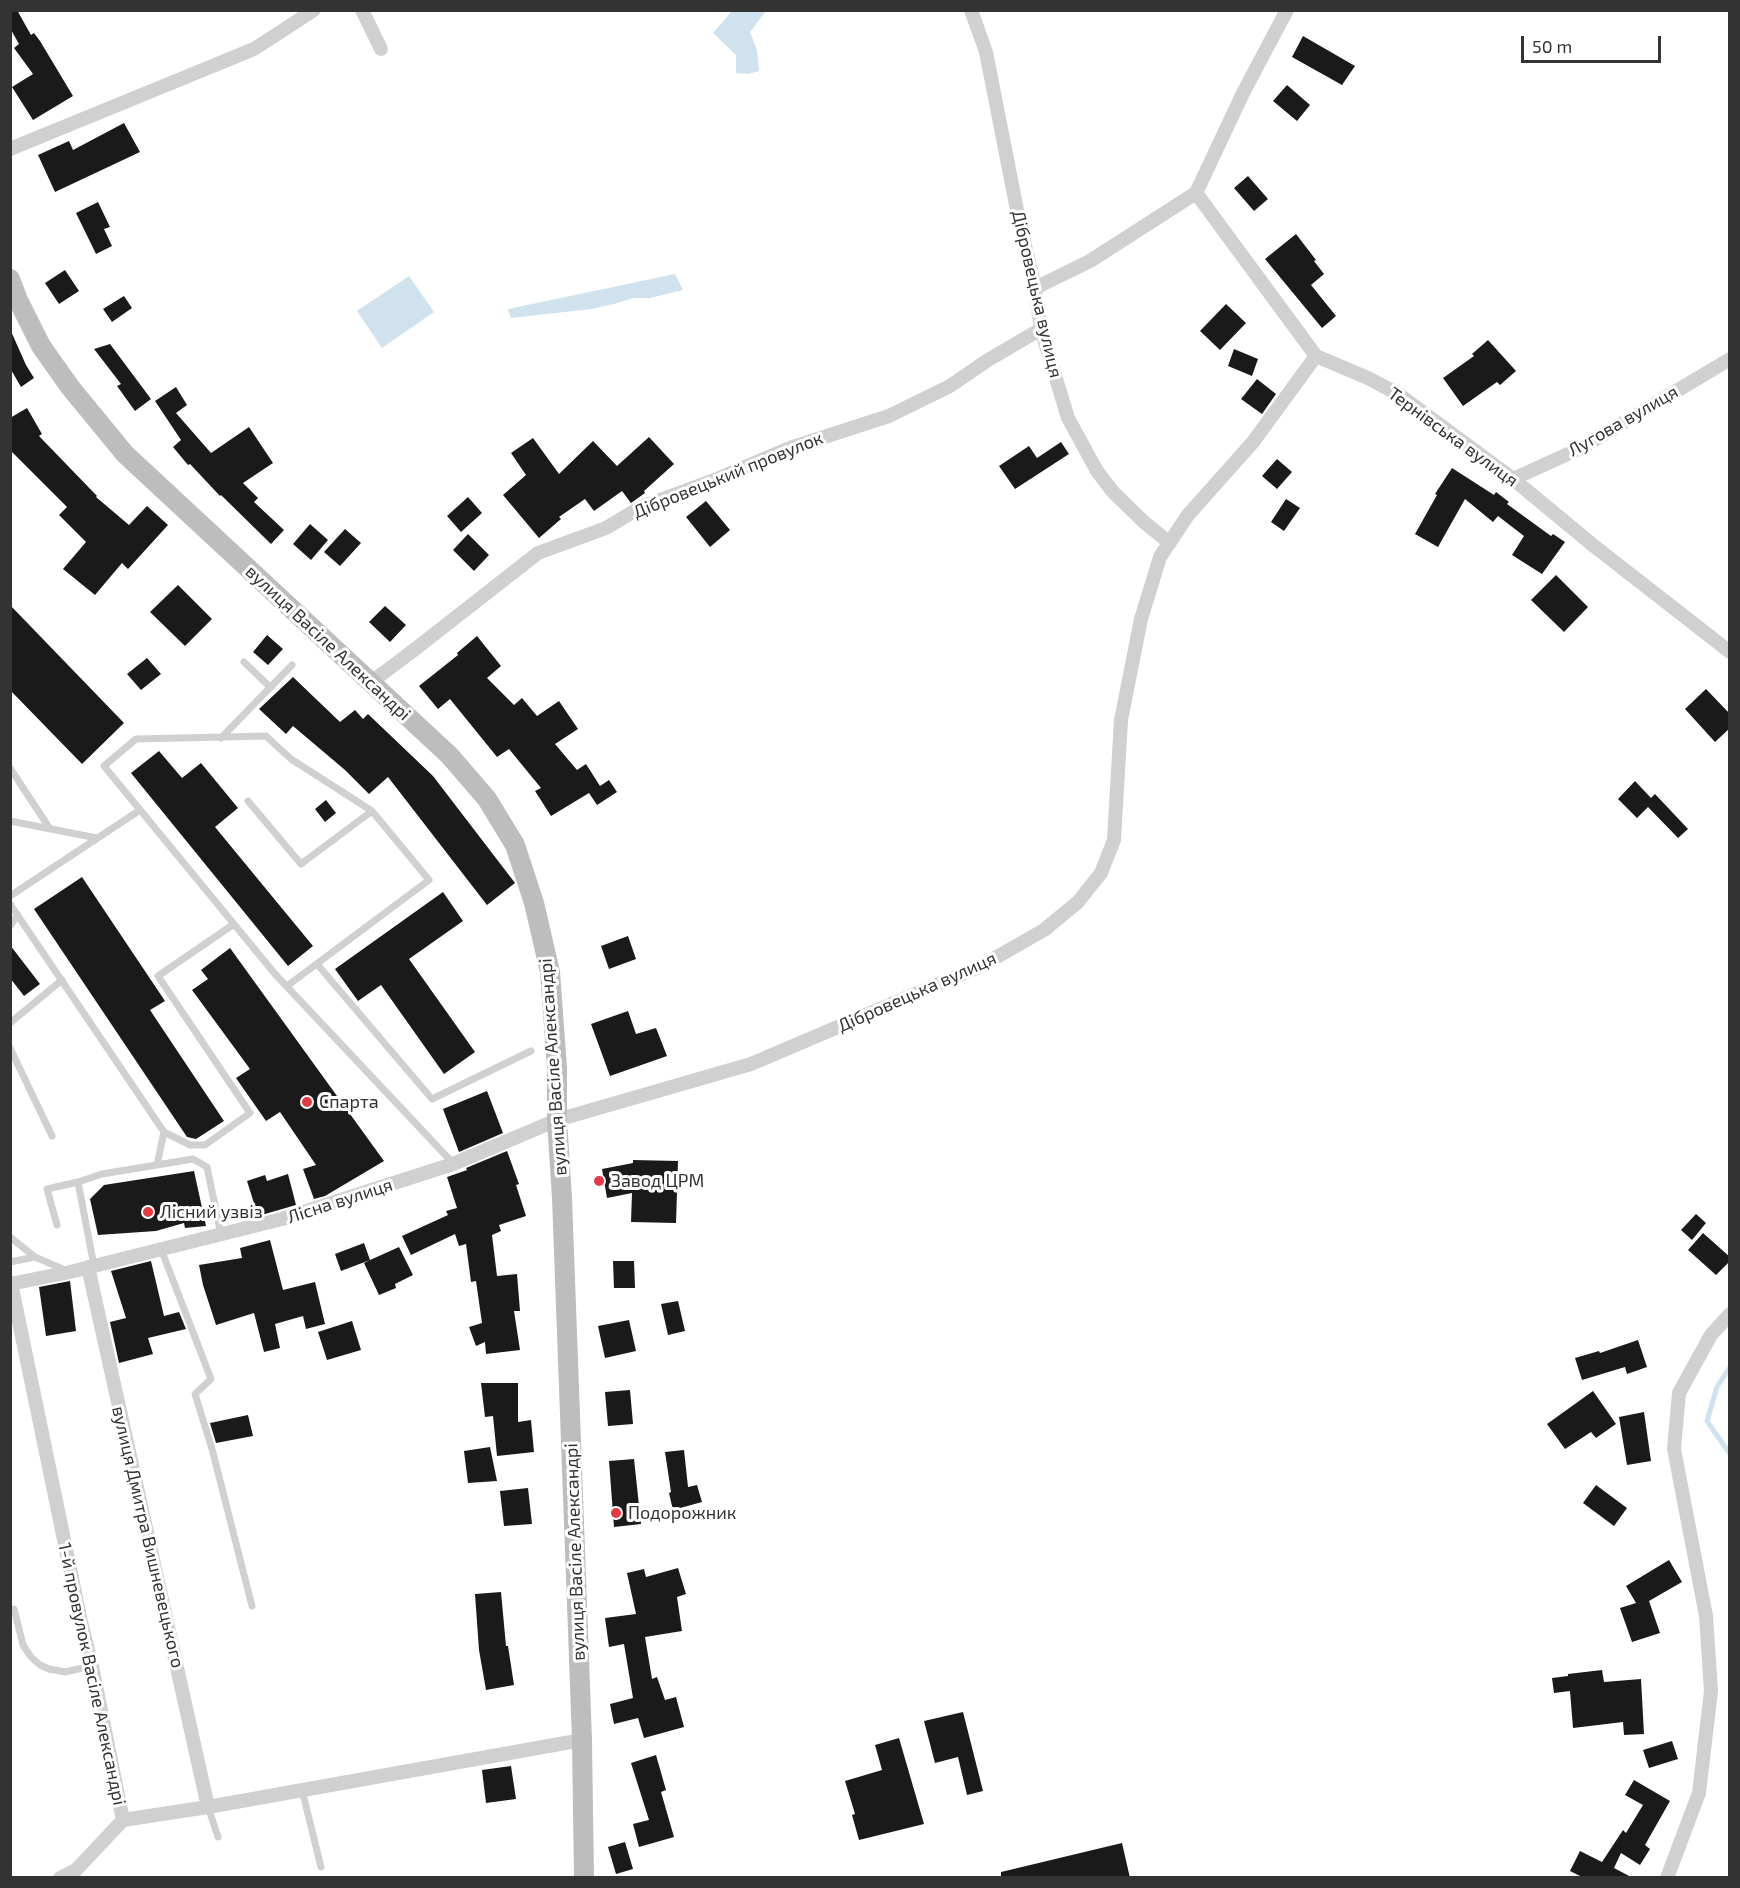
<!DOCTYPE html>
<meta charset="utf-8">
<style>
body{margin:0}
#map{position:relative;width:1740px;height:1888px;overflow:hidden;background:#fff;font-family:"Exo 2",sans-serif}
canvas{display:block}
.frame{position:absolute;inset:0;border:12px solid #333;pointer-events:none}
.scale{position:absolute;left:1521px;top:36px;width:140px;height:27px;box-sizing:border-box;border:3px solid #333;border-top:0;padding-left:8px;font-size:18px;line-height:21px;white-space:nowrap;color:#333;-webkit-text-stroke:4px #fff;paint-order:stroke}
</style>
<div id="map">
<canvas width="1740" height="1888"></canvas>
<div class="frame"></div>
<div class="scale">50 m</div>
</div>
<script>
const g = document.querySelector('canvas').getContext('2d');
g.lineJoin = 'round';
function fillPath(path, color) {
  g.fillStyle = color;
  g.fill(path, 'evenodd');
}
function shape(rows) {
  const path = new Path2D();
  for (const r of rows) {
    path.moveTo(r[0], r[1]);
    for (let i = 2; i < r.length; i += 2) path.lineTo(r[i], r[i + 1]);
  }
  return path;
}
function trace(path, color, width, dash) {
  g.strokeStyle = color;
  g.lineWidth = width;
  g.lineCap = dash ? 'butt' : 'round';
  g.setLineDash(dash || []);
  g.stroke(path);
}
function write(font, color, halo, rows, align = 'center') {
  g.font = font + ' "Exo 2",sans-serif';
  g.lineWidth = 6;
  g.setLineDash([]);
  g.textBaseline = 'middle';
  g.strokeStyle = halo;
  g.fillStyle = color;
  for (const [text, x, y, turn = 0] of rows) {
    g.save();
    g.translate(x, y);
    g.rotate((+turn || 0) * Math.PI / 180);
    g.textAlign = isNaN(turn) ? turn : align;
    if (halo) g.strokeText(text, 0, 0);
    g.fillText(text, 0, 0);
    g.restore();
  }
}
fillPath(shape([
 [732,11,766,11,750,32,757,50,759,71,748,74,736,73,736,55,713,33],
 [675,274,683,290,650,298,633,298,614,304,591,309,511,318,508,309],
 [409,276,434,312,382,348,357,311]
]), '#cfe2ee');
trace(shape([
 [1730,1367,1717,1387,1707,1421,1730,1454]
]), '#cfe2ee', 5);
fillPath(shape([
 [10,10,17,10,31,35,34,33,40,41,73,96,33,120,12,87,33,74,14,48,19,44,10,28],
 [1303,36,1355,66,1342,85,1292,57],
 [1287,85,1310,105,1297,121,1273,101],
 [124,123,140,152,55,192,38,155,69,141,73,150],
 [1248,176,1268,199,1254,211,1234,188],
 [98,202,110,227,104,229,112,246,96,254,76,213],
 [1296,234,1316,260,1314,261,1324,274,1311,285,1336,316,1322,328,1265,259],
 [65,270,79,291,59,304,45,283],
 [124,296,132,308,112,322,103,309],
 [1226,304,1246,323,1220,350,1200,331],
 [10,329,26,365,34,378,21,387,10,368],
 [1488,340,1516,371,1500,385,1497,382,1463,406,1443,378,1474,356,1472,354],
 [110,344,151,399,135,411,117,386,121,384,94,349],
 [1234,349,1258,359,1252,376,1228,366],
 [1257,379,1276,394,1262,414,1241,399],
 [176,387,187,405,176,413,211,453,249,427,273,463,243,483,258,498,254,502,284,530,271,544,221,495,220,496,190,464,188,465,173,447,181,440,155,401],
 [27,408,42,434,39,436,97,496,96,497,129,525,147,506,168,525,128,569,122,563,95,595,63,569,86,542,59,515,67,507,10,450,10,418],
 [649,437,674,464,644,491,645,493,631,503,622,491,594,511,585,499,559,517,561,519,539,538,503,495,526,475,511,453,533,438,559,474,593,441,617,466],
 [1061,442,1069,454,1015,489,999,466,1029,446,1037,458],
 [1277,459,1292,472,1277,489,1262,476],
 [1452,468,1494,495,1496,492,1509,502,1507,504,1551,536,1553,534,1565,542,1542,574,1512,555,1524,536,1498,516,1493,522,1465,499,1438,547,1415,534,1437,495,1435,494],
 [468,497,482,513,461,532,447,516],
 [1286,499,1300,508,1284,531,1271,522],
 [706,501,730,530,710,547,686,517],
 [310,524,328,540,311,560,293,544],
 [345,529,361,543,340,566,324,552],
 [468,534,489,555,474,571,453,550],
 [1556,575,1588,607,1564,632,1531,600],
 [178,585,212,619,185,646,150,612],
 [10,605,124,723,82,764,10,690],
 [385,606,406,625,390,642,369,622],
 [267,635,283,649,268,665,253,652],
 [477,636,501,666,487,678,514,705,522,698,537,716,559,701,578,729,555,744,577,770,586,764,600,786,609,780,617,792,597,805,589,793,551,816,535,791,541,788,509,749,497,757,450,699,438,709,419,686,458,655,457,653],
 [147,658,161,674,141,690,127,674],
 [293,677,340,722,355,710,363,719,368,714,433,776,515,883,487,905,388,777,369,794,345,770,293,726,286,734,259,709],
 [1706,689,1730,714,1730,728,1715,742,1685,709],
 [159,751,182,778,201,763,238,808,215,827,313,946,288,966,131,773],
 [1635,781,1651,798,1655,794,1688,829,1678,838,1648,807,1637,818,1618,799],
 [326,800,336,813,325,822,315,809],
 [82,877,165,1001,150,1010,224,1121,196,1139,187,1137,34,909],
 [443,892,463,921,409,959,475,1052,444,1074,381,985,358,1001,335,969],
 [628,936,636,959,609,969,601,946],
 [10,945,40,984,24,996,10,978],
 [230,948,384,1161,325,1196,314,1199,303,1169,316,1165,280,1112,266,1121,236,1078,250,1069,192,990,208,979,201,970],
 [628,1011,636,1034,656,1028,667,1056,610,1076,591,1024],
 [487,1091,503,1133,459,1152,443,1109],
 [507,1151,519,1184,516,1185,526,1216,499,1225,501,1231,492,1235,497,1276,517,1274,520,1311,514,1311,520,1350,486,1354,485,1342,476,1346,469,1327,482,1323,476,1281,471,1282,466,1244,459,1246,455,1234,411,1255,402,1236,448,1215,446,1211,457,1208,447,1177,467,1170,466,1168],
 [633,1160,678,1161,676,1223,631,1222,632,1193,607,1198,602,1169,633,1163],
 [194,1171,206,1226,185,1228,184,1223,156,1231,98,1235,90,1199,104,1185],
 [288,1174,296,1205,258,1216,247,1181,265,1175,267,1181],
 [1696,1214,1706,1223,1692,1240,1681,1230],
 [1703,1233,1730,1257,1730,1261,1716,1275,1688,1250],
 [270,1240,283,1290,315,1282,325,1324,306,1329,303,1316,275,1324,280,1348,264,1352,254,1313,216,1325,203,1285,199,1265,242,1258,240,1248],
 [364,1243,370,1260,399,1247,413,1275,395,1284,396,1288,379,1295,364,1263,370,1260,341,1271,335,1254],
 [151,1261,164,1316,179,1312,186,1329,148,1338,153,1354,119,1363,110,1322,126,1318,111,1271],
 [613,1261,634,1261,635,1288,614,1288],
 [70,1281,76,1331,46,1336,39,1287],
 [678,1301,685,1331,668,1335,661,1304],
 [629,1320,636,1351,605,1358,598,1326],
 [352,1321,361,1350,327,1360,318,1332],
 [1638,1340,1647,1367,1627,1374,1625,1367,1582,1380,1575,1358,1599,1351,1600,1353],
 [481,1383,518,1383,518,1422,531,1420,534,1452,497,1456,493,1416,485,1417],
 [630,1390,633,1424,608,1426,605,1392],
 [1593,1391,1616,1424,1596,1438,1591,1432,1565,1449,1547,1424],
 [1644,1412,1651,1461,1627,1465,1619,1417],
 [248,1415,253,1436,216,1443,210,1423],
 [490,1447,497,1481,468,1483,464,1451],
 [684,1450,688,1487,697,1485,702,1502,673,1510,669,1493,671,1492,665,1452],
 [634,1459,641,1524,614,1527,609,1461],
 [1596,1485,1627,1508,1614,1526,1583,1503],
 [528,1488,532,1524,504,1526,500,1491],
 [1669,1560,1682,1582,1649,1601,1660,1633,1632,1642,1620,1608,1636,1603,1626,1586],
 [678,1568,686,1594,677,1597,682,1631,645,1637,652,1679,657,1677,665,1700,676,1697,684,1727,644,1738,638,1718,614,1724,610,1704,633,1698,624,1644,609,1647,605,1618,636,1614,627,1573,644,1569,646,1577],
 [501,1592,506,1646,508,1646,514,1685,486,1690,479,1650,475,1594],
 [1602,1670,1604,1682,1641,1679,1644,1734,1624,1735,1623,1722,1573,1728,1570,1691,1554,1693,1552,1678,1568,1676,1568,1674],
 [963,1712,983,1791,967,1795,958,1757,935,1763,924,1721],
 [899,1738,924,1824,859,1840,852,1815,855,1814,845,1781,882,1770,875,1745],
 [1672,1741,1678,1759,1649,1768,1643,1750],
 [656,1755,666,1790,661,1792,674,1837,639,1847,633,1824,649,1820,631,1763],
 [511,1766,516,1799,486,1803,482,1770],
 [1634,1780,1670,1801,1645,1845,1650,1849,1640,1865,1621,1853,1614,1868,1633,1878,1584,1878,1570,1871,1580,1851,1602,1862,1623,1830,1626,1833,1643,1805,1625,1795],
 [625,1842,633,1869,616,1874,608,1847],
 [1122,1843,1130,1878,1001,1878,1001,1872]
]), '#1a1a1a');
trace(shape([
 [244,662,270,687],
 [221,738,292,665],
 [10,768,50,829],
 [248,801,301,864,372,811,291,759,266,736,136,739,104,766,275,974,450,1160,453,1164],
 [10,821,97,838],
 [10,896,140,810],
 [10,904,164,1132,157,1165],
 [10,926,18,915],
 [317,964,432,1099,531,1051],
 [287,986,429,880,372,811],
 [10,1023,62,980],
 [10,1048,52,1136],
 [164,1132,190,1145,205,1145,250,1113,158,976,234,924],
 [57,1225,47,1189,78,1182],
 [10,1237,35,1257,65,1270],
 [161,1249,211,1379,195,1394,212,1449,252,1606],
 [10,1262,35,1257],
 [94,1266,78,1182,102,1174,193,1159,207,1167,221,1235],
 [14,1609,23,1645,31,1657,40,1665,49,1669,65,1672,92,1666],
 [302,1790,321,1867],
 [208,1807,218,1837]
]), '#d0d0d0', 7);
trace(shape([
 [362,10,381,49],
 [971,10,986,52,1018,215,1035,288,1041,329,1068,418,1097,471,1113,492,1145,523,1170,543],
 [10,149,254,49,314,10],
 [1196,193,1316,356,1368,378,1398,394,1513,479,1594,546,1730,652],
 [1196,193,1243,93,1287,10],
 [1035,288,1090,261,1196,193],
 [1513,479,1581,448,1730,359],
 [370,683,414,650,538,553,606,528,641,507,717,479,790,448,889,416,950,386,988,360,1041,329],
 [88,1267,208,1807],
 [11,1283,81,1622,92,1666,123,1820],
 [10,1284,70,1272,282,1219,453,1164,557,1120,751,1064,981,966,1044,930,1078,902,1101,873,1114,840,1121,720,1141,619,1160,557,1188,515,1253,442,1316,356],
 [123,1820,208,1807,582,1740],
 [60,1878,76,1870,123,1820],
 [1667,1878,1699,1793,1711,1691,1706,1616,1674,1449,1679,1393,1711,1335,1730,1314]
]), '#d0d0d0', 14);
trace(shape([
 [10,279,18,300,41,346,70,387,125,454,450,756,487,799,515,845,534,903,550,972,557,1068,557,1120,562,1198,582,1740,584,1878]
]), '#bdbdbd', 20);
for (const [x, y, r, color] of [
 [307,1102,6,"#e63946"],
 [599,1181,6,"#e63946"],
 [148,1212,6,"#e63946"],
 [616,1513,6,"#e63946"]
]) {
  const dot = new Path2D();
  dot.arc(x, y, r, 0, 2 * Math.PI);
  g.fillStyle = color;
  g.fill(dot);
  trace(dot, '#fff', 2);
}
write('18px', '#333', '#fff', [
 ["Дібровецька вулиця",1037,294,77],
 ["Лугова вулиця",1623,421,-30],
 ["Тернівська вулиця",1453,437,36],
 ["Дібровецький провулок",728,475,-22],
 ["вулиця Васіле Александрі",328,643,43],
 ["Дібровецька вулиця",917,992,-24],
 ["вулиця Васіле Александрі",553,1067,-94],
 ["Лісна вулиця",340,1201,-18],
 ["вулиця Дмитра Вишневецького",148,1537,77],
 ["вулиця Васіле Александрі",575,1552,-92],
 ["1-й провулок Васіле Александрі",92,1674,78]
]);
write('18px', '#333', '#fff', [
 ["Спарта",319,1102],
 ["Завод ЦРМ",611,1181],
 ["Лісний узвіз",160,1212],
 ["Подорожник",628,1513]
], 'left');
</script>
